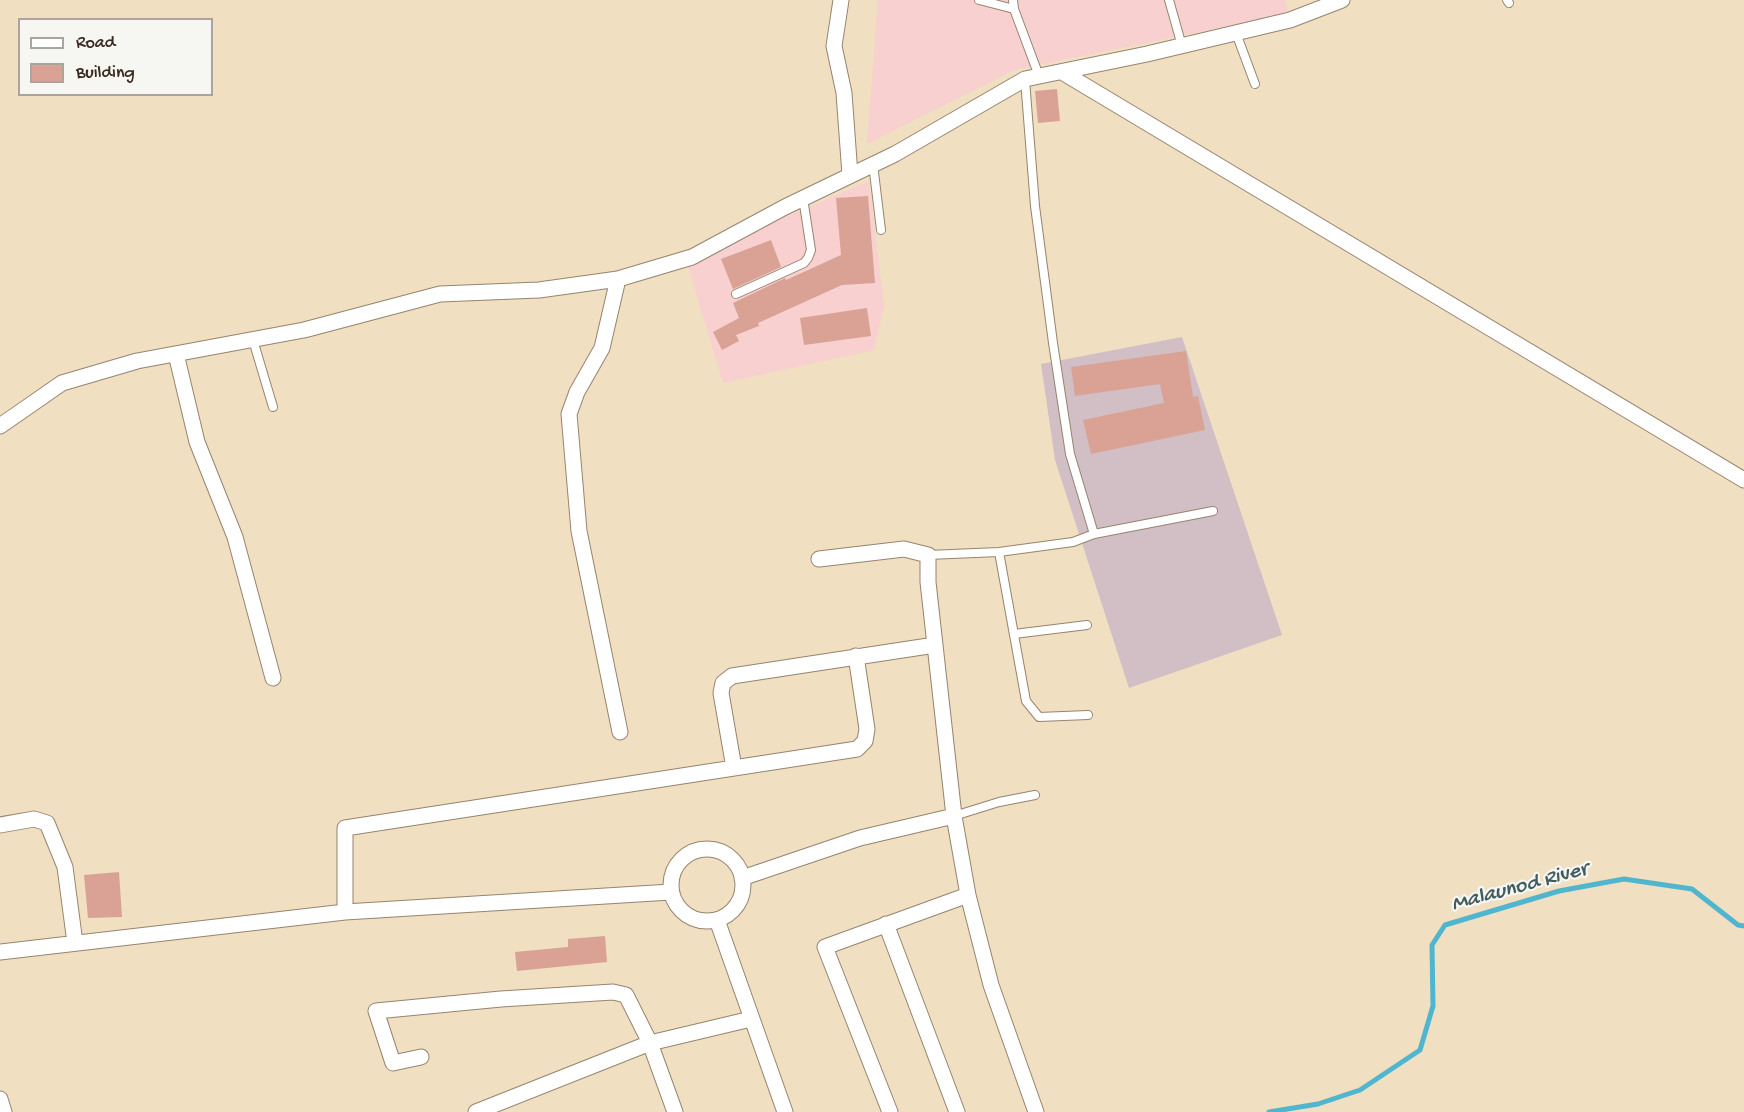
<!DOCTYPE html>
<style>
body{margin:0}
#map{position:relative;width:1744px;height:1112px;overflow:hidden;background:#f0dfc0;font-family:"Gochi Hand",sans-serif}
canvas{display:block}
.legend{position:absolute;left:18px;top:18px;width:195px;height:78px;box-sizing:border-box;background:#f6f6f2;border:2px solid #aba49d;margin:0;padding:8px 10px;list-style:none;font-size:18px;color:#3b2a1e}
.legend li{display:flex;align-items:center;gap:12px;height:30px}
.legend b{width:30px;border:2px solid #aba49d}
</style>
<div id="map">
<canvas width="1744" height="1112"></canvas>
<ul class="legend">
<li><b style="height:8px;background:#fff"></b>Road</li>
<li><b style="height:16px;background:#daa294"></b>Building</li>
</ul>
</div>
<script>
const g = document.querySelector('canvas').getContext('2d');
g.lineJoin = 'round';
function fillPath(path, color) {
  g.fillStyle = color;
  g.fill(path, 'evenodd');
}
function shape(rows) {
  const path = new Path2D();
  for (const r of rows) {
    if (r.length === 3) {
      path.moveTo(r[0] + r[2], r[1]);
      path.arc(r[0], r[1], r[2], 0, 2 * Math.PI);
      continue;
    }
    path.moveTo(r[0], r[1]);
    for (let i = 2; i < r.length; i += 2) path.lineTo(r[i], r[i + 1]);
  }
  return path;
}
function trace(path, color, width, dash) {
  g.strokeStyle = color;
  g.lineWidth = width;
  g.lineCap = dash ? 'butt' : 'round';
  g.setLineDash(dash || []);
  g.stroke(path);
}
function write(font, color, halo, rows, align = 'center') {
  g.font = font + ' "Gochi Hand",sans-serif';
  g.lineWidth = 4.5;
  g.setLineDash([]);
  g.textBaseline = 'middle';
  g.strokeStyle = halo;
  g.fillStyle = color;
  for (const [text, x, y, turn = 0] of rows) {
    g.save();
    g.translate(x, y);
    g.rotate((+turn || 0) * Math.PI / 180);
    g.textAlign = isNaN(turn) ? turn : align;
    if (halo) g.strokeText(text, 0, 0);
    g.fillText(text, 0, 0);
    g.restore();
  }
}
fillPath(shape([
 [878,0,1285,0,1289,14,1014,70,867,144],
 [869,181,884,306,874,350,723,383,688,267,781,219]
]), '#f7d0cf');
fillPath(shape([
 [1182,337,1282,635,1129,688,1055,460,1041,364]
]), '#d2bec5');
trace(shape([
 [1269,1112,1318,1104,1360,1090,1420,1050,1433,1006,1432,945,1445,925,1559,891,1624,879,1692,889,1738,925,1744,926]
]), '#50b6cf', 5);
fillPath(shape([
 [1057,89,1060,121,1038,123,1035,91],
 [868,196,875,283,842,285,758,323,759,326,736,335,739,341,722,350,713,332,739,318,733,303,785,278,786,280,841,255,836,198],
 [771,240,781,267,733,289,721,259],
 [867,308,871,336,804,345,800,318],
 [1186,351,1193,397,1198,396,1205,430,1091,454,1083,420,1164,403,1160,384,1075,396,1071,367],
 [119,872,122,917,88,918,84,875],
 [605,936,607,962,517,971,515,952,568,947,568,939]
]), '#daa294');
const lane = shape([
 [979,0,1014,9],
 [1013,0,1014,9,1039,76],
 [1169,0,1182,46],
 [1507,0,1509,3],
 [1236,33,1255,84],
 [873,164,881,230],
 [736,294,804,263,808,258,811,250,803,198],
 [253,340,273,407],
 [1094,534,1213,511],
 [999,552,1026,701,1039,717,1088,715],
 [928,555,999,552,1073,542,1094,534,1070,454,1053,343,1035,206,1025,80],
 [1014,634,1087,625],
 [954,816,999,802,1035,795]
]);
const street = shape([
 [841,0,834,46,844,93,850,175],
 [1062,72,1744,480],
 [618,279,602,348,577,392,569,414,579,531,620,732],
 [176,354,197,442,235,537,273,678],
 [0,426,62,383,137,361,304,330,440,294,539,290,618,279,692,257,785,207,895,154,1025,79,1147,54,1290,20,1342,0],
 [819,559,904,549,928,555,928,582,954,816,968,895,991,985,1036,1112],
 [734,768,721,693,723,683,732,676,935,645],
 [0,825,34,819,47,823,65,867,75,943],
 [707,885,36],
 [742,878,860,838,954,816],
 [345,912,345,828,857,749,865,741,867,729,856,656],
 [717,920,785,1112],
 [886,924,957,1112],
 [0,952,345,912,671,892],
 [421,1057,393,1063,376,1011,501,999,613,992,626,995,650,1043,675,1112],
 [0,1099,4,1112],
 [476,1112,650,1043,751,1019],
 [890,1112,825,947,968,895]
]);
trace(lane, '#96846f', 10);
trace(street, '#96846f', 17);
trace(lane, '#fff', 8);
trace(street, '#fff', 15);
write('italic 22px', '#425b5c', '#f6f6f2', [
 ["Malaunod River",1520,888,-15]
]);
</script>
